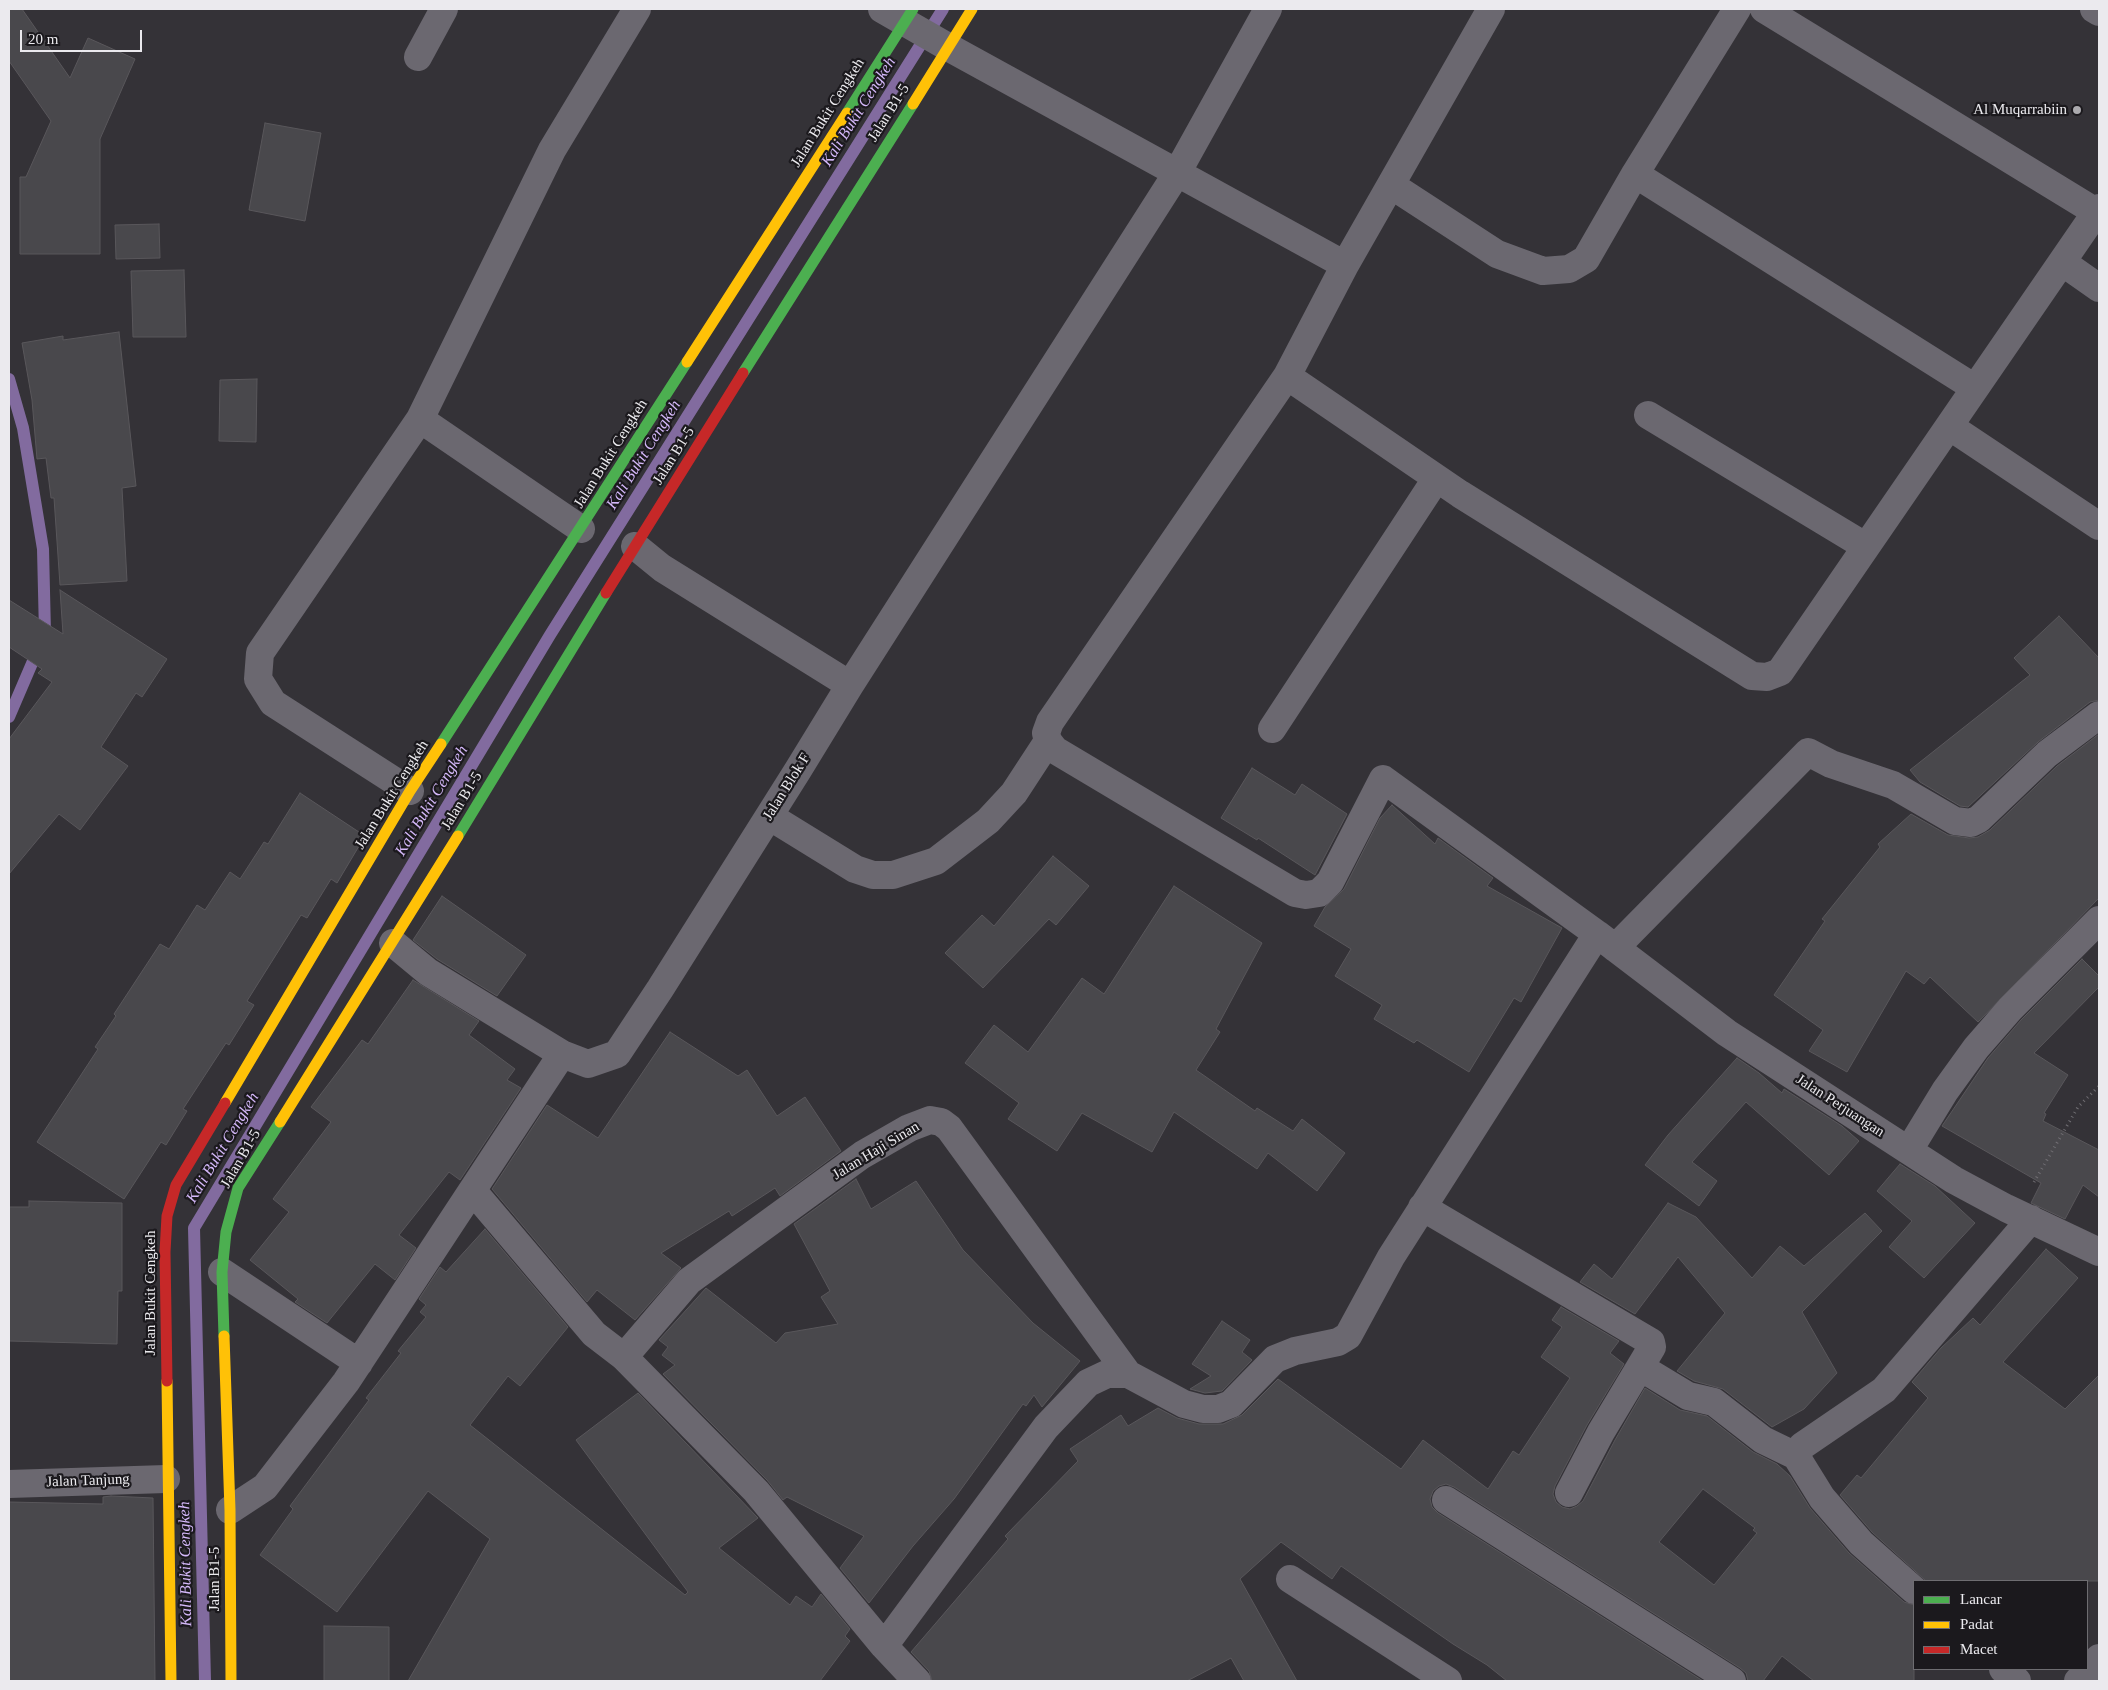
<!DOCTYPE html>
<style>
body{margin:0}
#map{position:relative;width:2108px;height:1690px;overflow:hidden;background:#343237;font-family:"Times New Roman",serif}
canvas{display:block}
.frame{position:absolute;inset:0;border:10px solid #ebeaee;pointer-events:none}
.legend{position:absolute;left:1913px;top:1580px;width:175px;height:90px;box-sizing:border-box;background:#1b191d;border:1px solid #6e6d71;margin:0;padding:6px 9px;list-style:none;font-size:15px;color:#ebeaee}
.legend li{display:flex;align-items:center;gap:10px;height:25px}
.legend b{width:25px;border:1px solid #6e6d71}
.scale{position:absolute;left:20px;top:30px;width:122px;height:22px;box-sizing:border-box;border:2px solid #ebeaee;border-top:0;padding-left:6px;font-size:15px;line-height:18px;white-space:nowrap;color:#ebeaee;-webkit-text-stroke:4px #1b191d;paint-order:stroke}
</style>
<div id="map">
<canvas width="2108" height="1690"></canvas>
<div class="frame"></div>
<ul class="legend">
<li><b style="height:6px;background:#4caf50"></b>Lancar</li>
<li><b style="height:6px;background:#ffc107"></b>Padat</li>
<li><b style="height:6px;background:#c62828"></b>Macet</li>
</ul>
<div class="scale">20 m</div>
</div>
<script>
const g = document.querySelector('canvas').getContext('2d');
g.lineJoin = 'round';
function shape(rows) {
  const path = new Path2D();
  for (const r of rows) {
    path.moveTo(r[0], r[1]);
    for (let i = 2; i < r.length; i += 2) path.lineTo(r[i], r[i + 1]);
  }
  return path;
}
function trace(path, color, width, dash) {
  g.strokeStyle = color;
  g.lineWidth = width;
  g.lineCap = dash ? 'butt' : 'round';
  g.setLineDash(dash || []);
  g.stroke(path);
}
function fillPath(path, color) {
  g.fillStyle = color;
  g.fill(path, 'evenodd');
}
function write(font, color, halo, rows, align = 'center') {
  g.font = font + ' "Times New Roman",serif';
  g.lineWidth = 4.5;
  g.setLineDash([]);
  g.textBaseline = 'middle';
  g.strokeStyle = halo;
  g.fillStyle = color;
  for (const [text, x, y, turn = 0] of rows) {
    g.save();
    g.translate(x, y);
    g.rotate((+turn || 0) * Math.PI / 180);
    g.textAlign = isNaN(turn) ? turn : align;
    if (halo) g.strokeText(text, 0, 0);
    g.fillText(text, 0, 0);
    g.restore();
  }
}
trace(shape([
 [9,379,23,428,43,549,45,633,9,717],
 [205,1681,194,1228,550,635,943,9]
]), '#826b9f', 12);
const building = shape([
 [9,9,22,9,70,78,88,38,135,59,100,139,100,254,20,254,20,177,26,177,51,121,9,61,9,9],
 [265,123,321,133,305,221,249,210,265,123],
 [159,224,160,258,116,259,115,225,159,224],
 [184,270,186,337,133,337,131,271,184,270],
 [119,332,136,486,122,488,127,581,60,585,54,498,51,498,46,458,37,459,32,400,22,343,63,336,63,340,119,332],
 [257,379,256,442,219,441,220,380,257,379],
 [60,590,167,659,142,697,136,693,101,747,128,766,80,830,59,814,9,874,9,739,52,682,38,673,42,669,9,647,9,600,63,634,60,590],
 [2059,616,2099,658,2099,700,2090,702,2038,742,1968,807,1960,806,1920,782,1910,770,2030,675,2014,658,2059,616],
 [2099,734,2099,898,1978,1022,1930,977,1924,984,1906,971,1847,1072,1809,1051,1823,1030,1774,995,1825,921,1822,919,1880,847,1878,844,1911,814,1948,835,1969,838,1978,837,1990,830,2057,766,2099,734],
 [1252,768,1295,795,1302,784,1347,814,1315,875,1258,838,1257,840,1221,818,1252,768],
 [300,793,365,836,337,883,331,879,307,918,301,915,247,1001,254,1005,229,1045,226,1043,183,1109,187,1111,166,1145,161,1142,124,1199,37,1142,98,1049,95,1047,116,1016,114,1014,160,944,169,949,197,905,205,910,230,872,240,879,264,842,268,844,300,793],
 [1392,805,1435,844,1438,838,1493,878,1487,886,1562,928,1521,1002,1514,998,1469,1072,1417,1040,1414,1043,1374,1019,1382,1005,1335,976,1351,949,1314,926,1325,907,1344,889,1380,818,1392,805],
 [1053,856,1089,886,1056,925,1049,919,983,988,945,953,982,915,994,926,1053,856],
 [1174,886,1262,943,1216,1029,1220,1032,1196,1070,1255,1111,1257,1108,1293,1131,1302,1119,1345,1153,1317,1191,1268,1153,1257,1169,1174,1112,1152,1152,1082,1113,1057,1151,1008,1119,1019,1103,965,1063,994,1025,1028,1052,1082,978,1104,994,1174,886],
 [442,896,526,955,497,996,437,959,413,940,442,896],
 [2082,959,2099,976,2099,987,2034,1053,2068,1075,2044,1113,2046,1114,2043,1121,2099,1150,2099,1197,2083,1185,2065,1219,2031,1203,2041,1183,1942,1126,1988,1058,2021,1020,2082,959],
 [413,980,479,1021,469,1035,515,1069,507,1080,521,1088,460,1180,449,1172,399,1235,416,1248,395,1280,375,1264,327,1323,295,1302,298,1299,250,1260,289,1212,273,1199,331,1122,311,1107,362,1040,368,1044,413,980],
 [670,1032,738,1076,747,1070,777,1116,805,1097,841,1151,780,1196,775,1188,732,1216,729,1211,661,1253,681,1268,635,1320,597,1290,587,1302,492,1189,547,1105,598,1138,670,1032],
 [1737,1058,1759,1073,1782,1093,1784,1089,1842,1126,1859,1141,1829,1175,1746,1102,1692,1162,1717,1181,1699,1206,1645,1165,1668,1135,1737,1058],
 [1900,1164,1935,1186,1975,1223,1924,1278,1889,1247,1912,1221,1877,1191,1900,1164],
 [856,1179,871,1209,916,1181,963,1250,1033,1323,1080,1361,1042,1407,1034,1395,1026,1406,1023,1404,954,1499,913,1546,869,1603,840,1568,864,1536,787,1497,783,1500,767,1480,663,1374,675,1365,662,1355,668,1347,659,1340,706,1288,776,1343,785,1333,838,1324,821,1297,830,1291,794,1224,856,1179],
 [29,1201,122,1203,122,1291,118,1291,117,1344,9,1341,9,1207,29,1207,29,1201],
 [1668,1203,1696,1217,1752,1278,1780,1246,1804,1266,1865,1213,1882,1231,1802,1312,1837,1373,1804,1409,1772,1427,1723,1389,1694,1381,1677,1371,1725,1313,1678,1257,1635,1314,1580,1282,1594,1264,1612,1279,1668,1203],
 [485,1229,568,1327,520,1386,508,1376,470,1425,685,1595,688,1592,576,1440,638,1393,758,1518,719,1548,790,1605,796,1596,812,1607,821,1594,850,1629,845,1636,850,1641,820,1681,408,1681,490,1539,428,1491,337,1612,260,1555,293,1509,290,1506,369,1400,366,1398,401,1353,398,1351,426,1317,420,1312,426,1305,419,1299,440,1267,446,1272,485,1229],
 [2046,1249,2078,1278,2003,1362,2065,1409,2099,1375,2099,1581,1926,1581,1872,1532,1840,1495,1857,1475,1861,1478,1928,1398,1912,1382,1941,1348,1973,1318,1980,1325,2046,1249],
 [1561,1307,1619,1341,1610,1353,1624,1364,1587,1425,1555,1486,1553,1494,1556,1502,1562,1507,1570,1509,1577,1506,1583,1501,1615,1440,1645,1388,1680,1410,1707,1416,1753,1452,1777,1464,1790,1476,1810,1508,1849,1553,1904,1602,1914,1605,1914,1681,1814,1681,1782,1656,1763,1681,1748,1681,1746,1673,1740,1668,1454,1487,1446,1484,1439,1486,1433,1491,1430,1499,1432,1507,1438,1513,1703,1681,1507,1681,1487,1665,1453,1644,1341,1566,1332,1579,1281,1542,1240,1579,1297,1681,1244,1681,1231,1658,1187,1681,932,1681,929,1671,911,1652,1008,1539,1005,1536,1078,1461,1070,1449,1121,1415,1128,1426,1158,1408,1177,1418,1199,1424,1223,1424,1242,1415,1278,1379,1401,1469,1423,1440,1488,1489,1513,1451,1519,1455,1570,1378,1541,1357,1562,1327,1552,1320,1561,1307],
 [1703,1489,1755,1528,1753,1530,1757,1533,1714,1585,1659,1542,1703,1489],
 [1222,1321,1250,1340,1242,1352,1252,1360,1222,1391,1205,1393,1190,1389,1211,1376,1192,1364,1222,1321],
 [111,1496,153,1498,155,1681,9,1681,9,1502,103,1504,103,1497,111,1496],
 [324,1626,389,1627,389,1681,324,1681,324,1626]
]);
fillPath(building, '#49484c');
trace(building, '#59575b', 1);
trace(shape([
 [2034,1182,2078,1107,2099,1086]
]), '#706e73', 3, [1, 4]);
trace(shape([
 [882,9,948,47,1345,265],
 [1491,9,1345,265,1287,376,1050,722,1046,733,1048,741,1055,750,1295,893,1306,895,1319,893,1330,882,1383,779,1597,934,1727,1033,1954,1180,2006,1208,2099,1252],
 [1764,9,2096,212],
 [2094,9,2099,12],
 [418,57,444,9],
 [1635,174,1975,388],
 [1391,185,1497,254,1543,271,1569,269,1586,259,1635,174,1737,9],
 [2062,262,2099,288],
 [1287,376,1460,494,1752,676,1767,677,1780,672,2099,208],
 [1648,415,1865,546],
 [420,419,581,529],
 [1949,426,2099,526],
 [850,685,1177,173,1268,9],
 [1272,729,1436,479],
 [410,791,273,703,258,679,260,653,420,419,552,150,637,9],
 [769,816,855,869,873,875,893,875,936,861,988,821,1014,793,1048,741],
 [393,943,428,972,562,1054,588,1064,617,1054,660,989,798,770,850,685,662,568,635,546],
 [1615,948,1808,752,1831,764,1893,785,1955,821,1971,823,1979,819,2047,754,2099,715],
 [1909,1150,1945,1091,1976,1048,2010,1009,2099,920],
 [473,1191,594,1334,624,1357,756,1491,884,1646,917,1681],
 [1422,1207,1651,1342,1652,1347,1640,1367,1688,1396,1714,1402,1763,1440,1796,1456,1822,1498,1861,1543,1914,1590],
 [222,1272,359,1363],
 [624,1357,689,1281,862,1155,909,1128,930,1120,941,1122,949,1128,1128,1374],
 [1796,1456,1802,1446,1884,1390,2031,1219],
 [9,1484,166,1479],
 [1569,1493,1601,1432,1640,1367],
 [1446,1500,1732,1681],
 [230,1510,265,1487,346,1382,562,1054],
 [1290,1579,1448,1681],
 [884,1646,1046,1427,1088,1383,1107,1374,1128,1374,1184,1404,1203,1409,1218,1409,1231,1404,1275,1359,1295,1351,1338,1342,1348,1336,1391,1257,1597,934],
 [2003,1669,2017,1681],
 [2078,1681,2099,1658]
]), '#6b6870', 28);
trace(shape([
 [847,113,913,9],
 [743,373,913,104],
 [441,744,687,362],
 [458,836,606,593],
 [224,1336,222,1272,226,1232,238,1188,280,1122]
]), '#4caf50', 11);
trace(shape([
 [913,104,972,9],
 [687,362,847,113],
 [225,1103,410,791,441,744],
 [280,1122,458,836],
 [224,1336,230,1510,231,1681],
 [167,1381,171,1681]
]), '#ffc107', 11);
trace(shape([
 [606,593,743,373],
 [167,1381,165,1252,167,1216,176,1185,225,1103]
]), '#c62828', 11);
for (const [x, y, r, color] of [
 [2077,110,5,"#abaaae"]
]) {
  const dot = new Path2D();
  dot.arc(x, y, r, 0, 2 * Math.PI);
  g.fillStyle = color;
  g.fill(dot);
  trace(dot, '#1b191d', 2);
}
write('15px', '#ebeaee', '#1b191d', [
 ["Al Muqarrabiin",2067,110]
], 'right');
write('15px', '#ebeaee', '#1b191d', [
 ["Jalan Bukit Cengkeh",828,113,-58],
 ["Jalan B1-5",889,113,-58],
 ["Jalan Bukit Cengkeh",611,454,-58],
 ["Jalan B1-5",674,456,-58],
 ["Jalan Blok F",787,787,-58],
 ["Jalan Bukit Cengkeh",392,795,-58],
 ["Jalan B1-5",462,801,-59],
 ["Jalan Perjuangan",1840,1106,33],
 ["Jalan Haji Sinan",876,1151,-31],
 ["Jalan B1-5",241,1159,-60],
 ["Jalan Bukit Cengkeh",151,1293,-90],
 ["Jalan Tanjung",88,1481,-2],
 ["Jalan B1-5",215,1579,-90]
]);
write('italic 16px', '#d4b8f9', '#1b191d', [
 ["Kali Bukit Cengkeh",859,112,-58],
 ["Kali Bukit Cengkeh",644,455,-58],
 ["Kali Bukit Cengkeh",432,801,-59],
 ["Kali Bukit Cengkeh",223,1148,-59],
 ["Kali Bukit Cengkeh",186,1564,-91]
]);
</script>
